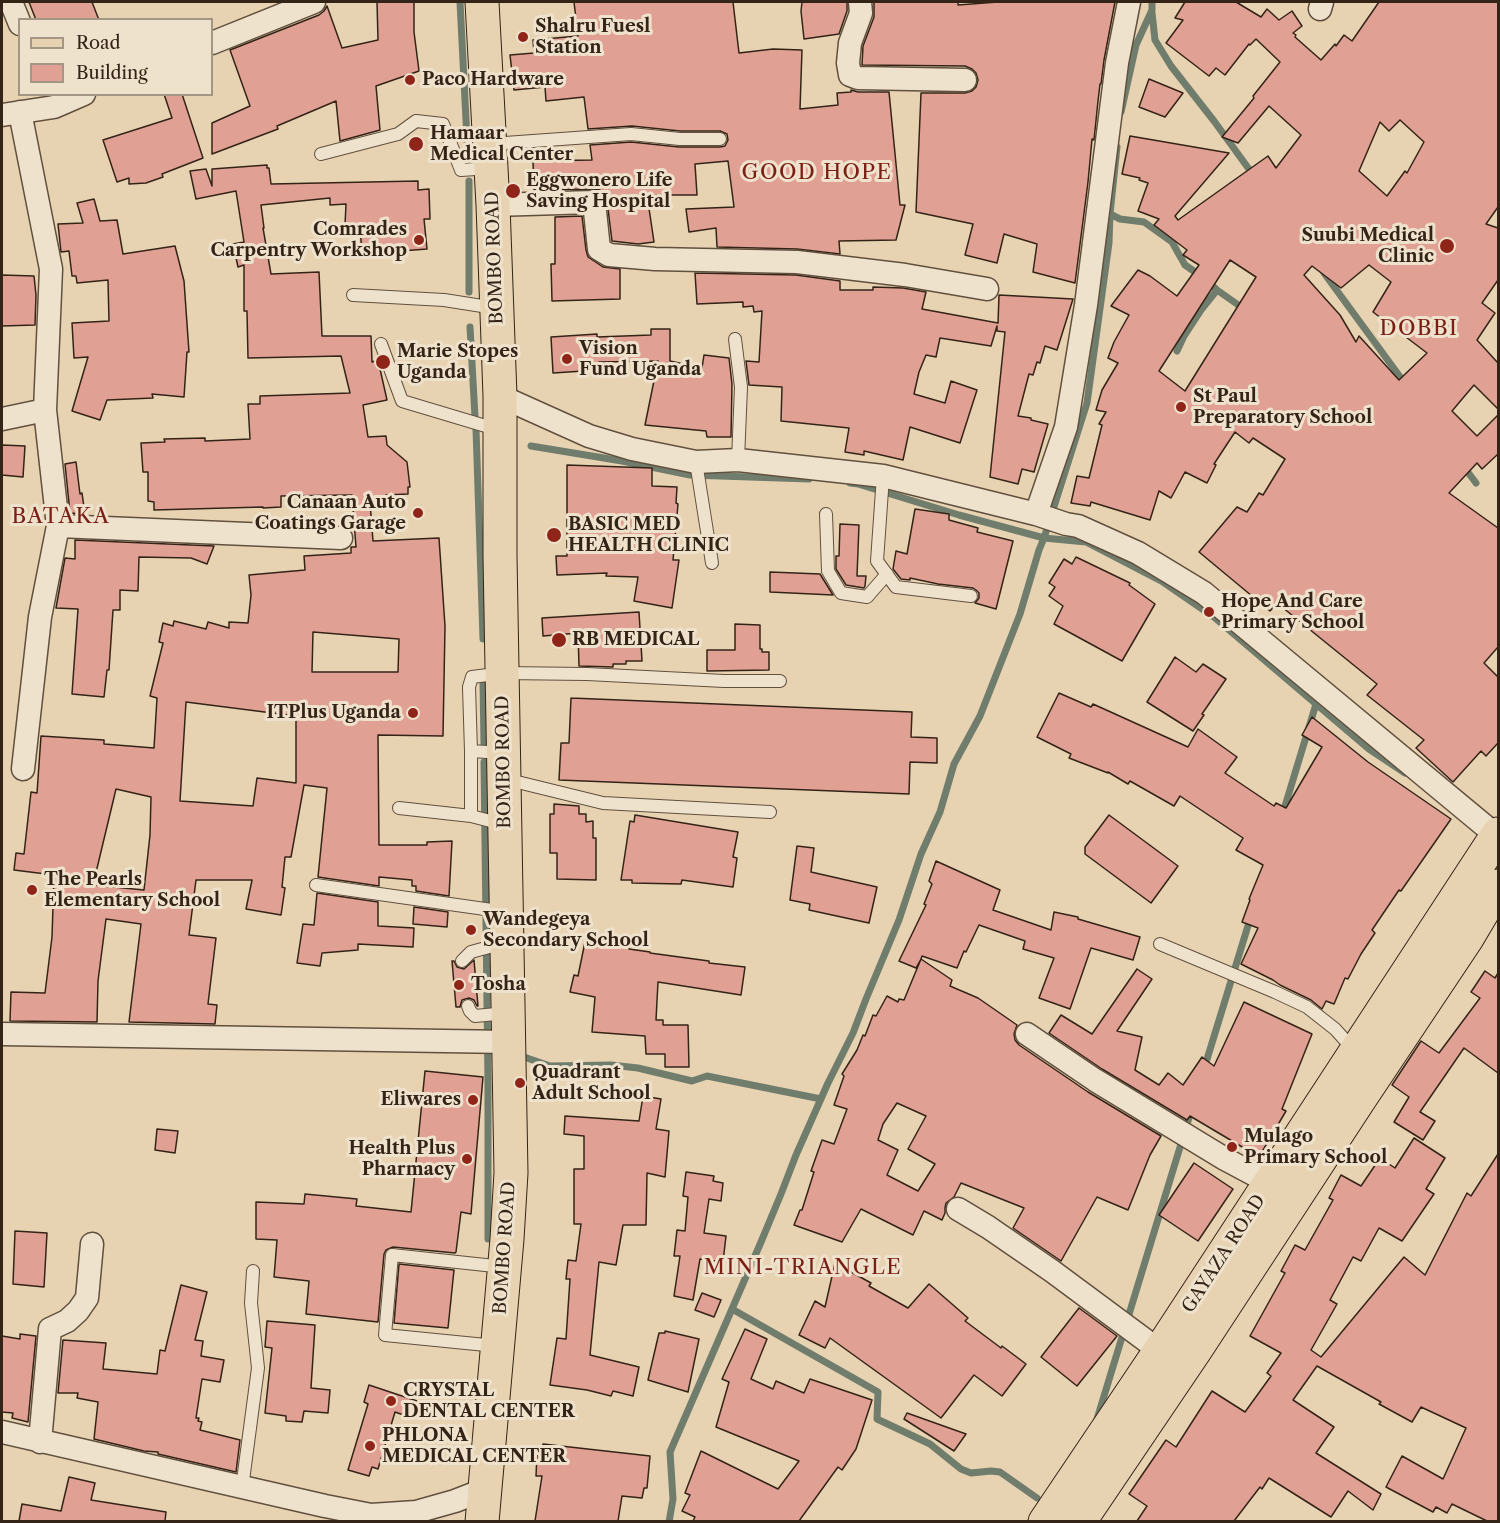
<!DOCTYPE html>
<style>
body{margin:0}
#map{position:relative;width:1500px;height:1523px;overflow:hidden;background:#e7d2b2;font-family:"Libre Caslon Text",serif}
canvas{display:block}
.frame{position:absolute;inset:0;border:3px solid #342417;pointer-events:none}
.legend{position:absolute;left:18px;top:18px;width:195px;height:78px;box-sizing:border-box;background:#efe2cd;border:2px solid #a49684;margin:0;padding:8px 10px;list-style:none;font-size:18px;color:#342417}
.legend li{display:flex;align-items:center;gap:12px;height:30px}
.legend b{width:30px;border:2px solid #a49684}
</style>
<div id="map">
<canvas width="1500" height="1523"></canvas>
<div class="frame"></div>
<ul class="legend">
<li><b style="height:8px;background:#e7d2b2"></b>Road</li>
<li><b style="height:16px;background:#e0a093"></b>Building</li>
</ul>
</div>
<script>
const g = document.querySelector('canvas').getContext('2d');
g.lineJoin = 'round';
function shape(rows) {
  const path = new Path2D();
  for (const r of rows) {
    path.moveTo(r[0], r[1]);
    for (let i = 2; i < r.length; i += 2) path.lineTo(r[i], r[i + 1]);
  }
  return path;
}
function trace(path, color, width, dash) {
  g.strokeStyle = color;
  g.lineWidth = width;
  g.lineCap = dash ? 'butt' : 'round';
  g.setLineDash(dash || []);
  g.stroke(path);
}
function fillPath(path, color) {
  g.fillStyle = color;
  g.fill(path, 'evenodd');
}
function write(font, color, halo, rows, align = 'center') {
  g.font = font + ' "Libre Caslon Text",serif';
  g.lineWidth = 6;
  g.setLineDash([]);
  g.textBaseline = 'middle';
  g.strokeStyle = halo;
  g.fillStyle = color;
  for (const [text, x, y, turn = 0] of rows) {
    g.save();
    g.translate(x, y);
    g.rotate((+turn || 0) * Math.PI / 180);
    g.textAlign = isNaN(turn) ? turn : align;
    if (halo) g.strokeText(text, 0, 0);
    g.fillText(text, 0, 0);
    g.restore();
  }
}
trace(shape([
 [460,2,468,159],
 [1152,13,1155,40,1171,66,1214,121,1254,176],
 [1121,112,1136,45,1152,10,1152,2],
 [1110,214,1120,219,1144,222,1172,242,1185,265,1201,276,1217,290,1244,309],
 [1324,273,1406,385],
 [469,292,469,181],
 [470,327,475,417],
 [1177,351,1184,336,1201,310,1217,290],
 [476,429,483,639],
 [531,446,622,461,690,475,809,479],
 [1464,467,1476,483],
 [850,483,858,484,959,515,1044,538,1086,542,1163,582,1214,617,1369,749,1405,773],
 [483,683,484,744],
 [484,762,488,1084,488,1239],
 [1282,816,1316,704],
 [524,1057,550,1066,611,1065,638,1068,692,1081,707,1076,821,1099],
 [1204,1069,1251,916],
 [732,1309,878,1392,877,1419,930,1444,961,1469,971,1473,991,1471,1000,1472,1037,1498],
 [1097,1419,1192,1108],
 [669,1522,673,1499,670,1452,761,1242,781,1194,796,1155,828,1083,853,1033,866,999,899,920,921,854,940,812,954,764,980,716,1020,614,1039,550,1044,538,1087,403,1109,243,1110,214,1117,147]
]), '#707d6d', 7);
const building = shape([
 [29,2,92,2,99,20,36,20,29,2],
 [377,2,414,2,414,32,419,71,376,86,380,130,340,141,336,101,277,126,278,129,212,154,212,123,250,106,230,50,319,15,324,11,327,6,342,48,378,40,377,2],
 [574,2,733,2,739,53,773,49,802,50,800,109,838,105,837,93,851,92,851,90,858,92,889,92,900,205,905,205,896,240,839,241,840,254,797,249,717,247,716,228,689,232,686,209,734,207,728,161,695,164,697,195,647,195,654,242,638,244,612,241,607,201,605,194,600,190,594,189,534,190,533,161,592,160,590,145,631,142,679,147,720,147,725,146,728,140,727,134,720,131,680,131,632,126,588,129,584,97,546,101,545,87,514,90,510,55,534,53,533,40,578,36,574,2],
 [802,2,847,2,847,11,839,34,804,39,801,11,802,2],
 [874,2,958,2,958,5,998,2,1115,2,1104,60,1101,84,1100,84,1098,101,1094,140,1092,139,1088,182,1075,283,1033,272,1037,244,1004,234,997,263,965,255,973,224,916,212,921,93,965,93,972,91,976,87,978,80,976,73,972,69,965,66,862,65,863,46,874,17,874,2],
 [1185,2,1236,2,1261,17,1267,9,1279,20,1292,11,1302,26,1293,33,1296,35,1295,37,1321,60,1335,44,1336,46,1344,35,1352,41,1379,2,1498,2,1498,207,1486,224,1498,228,1498,280,1482,303,1495,313,1477,340,1498,363,1498,409,1474,385,1452,411,1477,436,1498,415,1498,454,1482,469,1477,463,1449,493,1498,528,1498,647,1484,663,1498,677,1498,743,1486,756,1481,751,1453,782,1416,748,1424,740,1367,695,1377,684,1277,603,1270,611,1199,552,1237,507,1247,512,1259,493,1263,495,1285,459,1253,438,1249,443,1235,432,1214,464,1216,465,1207,483,1185,472,1171,498,1159,491,1150,520,1091,502,1090,506,1071,503,1077,476,1089,478,1102,425,1099,424,1106,412,1096,410,1102,390,1118,363,1108,358,1114,342,1129,315,1111,306,1138,270,1150,276,1177,296,1199,265,1183,255,1187,250,1154,225,1159,219,1138,211,1148,183,1139,180,1140,178,1122,174,1130,136,1229,153,1175,216,1178,220,1268,156,1276,168,1301,135,1269,106,1238,143,1222,137,1254,98,1253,96,1280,62,1256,39,1250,45,1249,44,1225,75,1216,68,1209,76,1166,43,1183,20,1175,18,1185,2],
 [1400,120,1424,142,1407,173,1405,171,1387,196,1359,171,1380,122,1389,131,1400,120],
 [1230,260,1256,277,1185,391,1159,371,1230,260],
 [1369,265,1391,282,1373,312,1427,353,1399,380,1359,336,1356,342,1340,315,1304,275,1312,266,1341,288,1369,265],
 [1149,79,1183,93,1165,117,1139,107,1149,79],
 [164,94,182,94,203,158,162,174,163,177,146,183,129,184,129,178,117,182,103,140,172,118,164,94],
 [267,165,267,168,269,168,271,184,418,181,418,190,429,189,430,219,424,219,427,249,362,254,360,227,345,225,346,204,330,205,330,198,261,205,264,228,263,228,271,274,319,272,322,336,371,336,372,362,378,360,387,400,363,405,368,437,386,436,387,445,407,462,410,487,408,487,408,494,386,495,387,502,370,502,373,541,439,538,445,626,443,736,378,735,379,845,427,845,427,842,452,841,449,896,416,891,416,886,412,886,412,880,379,877,379,886,318,877,327,788,304,785,291,857,285,857,282,887,285,888,281,915,246,909,252,880,196,880,189,935,216,938,208,1004,217,1005,215,1024,129,1022,141,924,106,919,98,981,97,1022,10,1021,11,992,45,993,52,937,54,875,14,870,16,853,24,854,31,792,37,793,41,736,104,740,104,744,154,748,157,698,150,696,163,643,159,642,163,623,173,626,174,621,206,629,208,622,229,628,229,622,248,623,251,595,249,575,305,570,304,556,351,553,351,547,356,547,352,495,281,496,281,507,263,508,263,507,154,510,154,502,148,501,148,472,143,472,141,443,165,442,164,439,205,438,205,441,250,439,248,404,260,404,260,396,350,393,341,356,248,358,247,311,244,311,244,265,238,267,233,244,244,242,236,191,196,199,190,171,206,169,212,186,212,169,267,165],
 [313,632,399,639,398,672,312,672,313,632],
 [186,702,296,716,296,783,257,778,253,806,180,801,186,702],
 [116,789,151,797,150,835,144,890,93,885,116,789],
 [94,199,100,221,117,220,123,254,175,246,184,281,189,352,187,352,184,397,152,394,153,398,107,400,100,420,72,411,88,357,74,358,72,323,109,321,108,280,77,283,76,276,72,276,69,251,61,252,58,224,83,223,77,203,94,199],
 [582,216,586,250,588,257,603,267,620,269,620,299,552,301,551,264,555,264,555,217,582,216],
 [695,273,796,275,840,281,840,290,873,290,873,287,903,288,926,292,922,309,998,323,999,295,1073,299,1057,350,1045,346,1040,363,1037,362,1033,375,1029,374,1018,416,1031,418,1031,420,1048,424,1034,472,1022,469,1018,484,990,477,1005,332,997,331,997,326,991,346,940,338,936,357,926,355,919,372,914,394,945,403,951,381,977,390,960,443,910,427,903,460,864,451,864,455,845,452,849,428,781,421,782,387,749,385,746,361,759,362,762,311,754,312,753,306,743,307,743,302,697,304,695,273],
 [2,275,34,276,36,295,35,325,2,326,2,275],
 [651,329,670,329,670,361,702,368,704,355,729,358,732,384,731,437,707,437,706,431,645,425,658,361,599,362,599,370,553,373,551,337,597,334,597,337,651,335,651,329],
 [2,445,25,446,23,477,2,475,2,445],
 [76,462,80,494,82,493,85,514,70,513,65,464,76,462],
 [567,465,652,468,652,486,677,487,676,503,678,504,673,560,679,560,672,608,634,601,638,577,606,576,607,573,557,575,556,556,567,556,567,465],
 [915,509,949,514,949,520,978,528,977,532,1013,541,996,609,975,603,979,598,979,593,976,590,973,588,938,584,910,578,910,580,901,579,893,569,896,551,907,554,915,509],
 [840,524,859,525,857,576,866,576,865,586,864,588,846,585,836,569,836,556,839,556,840,524],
 [75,540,214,546,207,564,191,558,139,557,138,591,120,590,120,610,113,610,109,670,107,670,104,697,72,694,78,609,56,608,65,558,75,559,75,540],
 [1076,557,1130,583,1129,585,1155,604,1122,661,1054,624,1063,606,1049,596,1055,587,1049,583,1064,559,1072,564,1076,557],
 [770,572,820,574,833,595,770,592,770,572],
 [639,612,642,661,626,661,626,664,613,664,613,667,579,666,578,633,543,636,542,618,639,612],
 [735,624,760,625,760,649,762,649,762,652,769,652,769,670,707,671,707,650,735,650,735,624],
 [1175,657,1196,672,1203,664,1226,679,1202,714,1204,715,1193,731,1147,702,1175,657],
 [1059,693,1091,707,1093,704,1188,747,1198,729,1237,757,1225,773,1274,806,1276,803,1286,808,1322,747,1302,735,1312,717,1368,762,1451,819,1401,891,1399,890,1372,930,1375,933,1361,954,1348,979,1345,978,1334,1004,1326,1001,1322,1009,1311,1000,1280,985,1273,980,1241,964,1258,928,1242,922,1250,900,1249,899,1263,865,1236,850,1243,838,1180,796,1174,806,1130,781,1128,784,1108,772,1108,773,1069,758,1071,754,1037,737,1059,693],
 [571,698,912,712,911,737,937,738,937,763,910,762,909,794,559,780,561,743,569,743,571,698],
 [554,804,579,806,579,814,586,814,586,822,593,821,593,838,596,838,596,880,557,879,557,853,550,853,550,814,554,814,554,804],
 [635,815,738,832,733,857,737,858,733,887,682,880,681,884,632,883,632,880,621,880,630,821,634,822,635,815],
 [1109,815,1178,866,1151,903,1085,854,1085,847,1109,815],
 [797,846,814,848,811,872,877,887,869,923,809,910,810,904,790,900,797,846],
 [936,861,1000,890,993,910,1051,930,1054,912,1078,917,1078,919,1140,937,1133,960,1091,948,1070,1009,1039,998,1054,958,1023,949,1025,941,979,925,966,952,964,951,957,968,922,956,921,959,952,980,950,986,978,998,1017,1025,1014,1034,1015,1040,1019,1045,1088,1092,1161,1136,1150,1155,1128,1210,1097,1197,1061,1261,1013,1228,1024,1208,961,1183,954,1197,946,1203,945,1208,945,1213,942,1220,924,1211,913,1235,861,1209,842,1242,794,1225,800,1210,802,1210,814,1172,811,1171,822,1140,834,1144,847,1109,834,1105,844,1076,842,1074,857,1050,863,1035,865,1036,873,1015,876,1016,887,996,898,1002,899,999,904,1000,921,959,916,968,899,961,926,905,924,904,932,884,929,881,936,861],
 [897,1103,926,1116,908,1149,935,1164,918,1191,887,1175,898,1150,878,1140,883,1124,897,1103],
 [317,893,378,902,378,926,414,928,413,947,358,944,358,950,322,953,320,966,297,963,303,924,314,925,317,893],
 [414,907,448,912,447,927,413,924,414,907],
 [585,942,611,944,612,943,630,945,629,949,650,952,650,953,709,961,709,963,745,967,741,995,658,982,656,1020,663,1020,663,1025,688,1025,689,1067,665,1067,665,1054,646,1054,645,1036,592,1032,595,997,570,992,574,975,578,976,585,942],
 [474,960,478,1006,477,1006,474,1000,469,998,462,1000,460,1007,456,1007,452,961,454,961,457,967,464,969,474,960],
 [1137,969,1152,979,1117,1031,1142,1037,1135,1070,1159,1085,1168,1073,1183,1085,1202,1057,1214,1066,1244,1002,1312,1034,1282,1109,1286,1111,1259,1157,1190,1116,1187,1120,1102,1069,1049,1033,1061,1015,1092,1034,1137,969],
 [1485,971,1495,978,1498,973,1498,1073,1464,1048,1420,1112,1435,1121,1423,1140,1394,1122,1409,1097,1392,1085,1421,1041,1439,1053,1480,998,1471,992,1485,971],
 [425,1071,483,1077,471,1214,461,1212,456,1252,455,1253,393,1247,386,1250,384,1254,378,1322,306,1314,309,1281,274,1277,277,1240,256,1239,256,1202,304,1204,305,1194,357,1199,356,1206,411,1212,425,1071],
 [643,1096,661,1099,656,1129,669,1131,665,1177,647,1173,646,1225,623,1225,616,1265,599,1262,590,1355,639,1367,633,1396,613,1391,611,1396,587,1390,550,1385,557,1338,566,1339,570,1279,566,1279,568,1260,576,1261,581,1224,574,1224,574,1169,584,1169,584,1136,564,1134,565,1116,639,1121,643,1096],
 [157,1129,178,1131,175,1153,155,1150,157,1129],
 [1414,1138,1445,1158,1426,1189,1434,1194,1402,1241,1379,1228,1361,1261,1353,1257,1330,1300,1337,1304,1311,1350,1321,1357,1404,1257,1425,1275,1467,1193,1471,1196,1498,1154,1498,1521,1487,1521,1452,1504,1447,1513,1436,1507,1433,1512,1386,1487,1402,1456,1443,1479,1466,1428,1421,1407,1412,1422,1379,1404,1381,1402,1317,1366,1293,1400,1334,1427,1316,1453,1381,1494,1373,1510,1348,1491,1331,1517,1269,1478,1262,1489,1260,1487,1234,1521,1137,1521,1147,1506,1129,1494,1166,1440,1176,1447,1212,1391,1245,1412,1271,1376,1267,1373,1281,1353,1250,1336,1285,1273,1281,1271,1295,1245,1305,1250,1333,1200,1329,1198,1341,1175,1361,1186,1380,1158,1395,1168,1414,1138],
 [1194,1163,1233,1189,1198,1241,1159,1215,1194,1163],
 [686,1172,714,1176,713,1181,723,1183,721,1201,709,1199,704,1233,726,1236,723,1262,700,1259,693,1300,674,1296,680,1256,674,1256,677,1230,685,1231,688,1197,683,1196,686,1172],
 [15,1231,47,1233,44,1287,13,1284,15,1231],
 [835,1263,871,1283,869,1286,908,1308,929,1284,968,1318,965,1321,1001,1348,1002,1346,1026,1364,1002,1396,974,1375,941,1418,830,1338,825,1348,799,1335,815,1301,825,1307,835,1263],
 [399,1264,454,1270,448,1328,394,1323,399,1264],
 [181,1285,207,1292,195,1340,203,1341,201,1356,224,1360,220,1382,202,1379,196,1418,199,1418,198,1421,202,1422,200,1430,240,1440,236,1472,158,1454,158,1452,144,1451,94,1439,98,1402,77,1398,78,1393,58,1393,63,1340,106,1343,103,1369,157,1374,160,1350,165,1351,181,1285],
 [702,1293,721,1300,714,1317,695,1310,702,1293],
 [1079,1308,1117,1336,1077,1386,1041,1357,1079,1308],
 [267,1321,315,1325,311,1388,330,1390,328,1413,304,1411,302,1422,286,1421,286,1416,265,1413,272,1348,265,1347,267,1321],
 [745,1329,767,1339,751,1379,773,1389,776,1381,804,1393,810,1379,872,1400,856,1449,842,1470,838,1467,799,1521,693,1521,695,1517,682,1511,690,1495,685,1493,701,1451,778,1489,799,1461,716,1427,729,1382,722,1379,745,1329],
 [665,1331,699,1339,688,1392,648,1380,659,1333,665,1333,665,1331],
 [20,1334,36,1336,28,1422,12,1418,13,1413,2,1412,2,1336,20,1339,20,1334],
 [369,1385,417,1401,412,1418,395,1412,378,1469,372,1467,369,1476,348,1470,368,1404,364,1402,369,1385],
 [907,1413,966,1434,954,1451,904,1419,907,1413],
 [543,1444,650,1456,647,1488,644,1488,642,1498,622,1496,618,1521,535,1521,542,1476,536,1476,537,1454,542,1454,543,1444],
 [69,1477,95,1483,91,1500,166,1512,165,1521,19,1521,22,1504,61,1511,69,1477]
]);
fillPath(building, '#e0a093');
trace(building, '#342417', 1.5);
const service = shape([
 [491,144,631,134,680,139,720,139],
 [321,154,398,134,416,121,443,124,461,170,490,168],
 [353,295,444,300,495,308],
 [735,339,741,387,738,460],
 [381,344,402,401,499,430],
 [696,462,712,563],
 [883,476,877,561,896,587,971,596],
 [826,514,828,571,841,593,867,597,887,574],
 [471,751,503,753],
 [505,779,603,803,770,812],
 [399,808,471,816],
 [502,824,471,816,471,751,469,687,472,677,503,673,587,674,724,681,780,681],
 [316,885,506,912],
 [1160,944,1275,992,1307,1007,1335,1029,1355,1051],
 [462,961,471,952,504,943],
 [468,1006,470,1011,475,1016,507,1013],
 [496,1346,385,1335,392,1255,504,1267],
 [242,1488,258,1368,251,1303,253,1271]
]);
const minor = shape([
 [11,2,20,24],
 [860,2,861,13,850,43,848,63,850,75,858,78,965,80],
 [1320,9,1322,2],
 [212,43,314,2],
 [20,112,51,269,45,410,58,526,40,617,23,769],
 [2,115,54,107,84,94],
 [493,205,594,202,599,249,609,255,655,259,797,262,905,275,987,289],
 [500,396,589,436,632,449,696,462,738,460,883,476,1036,514,1066,524,1078,526,1138,553,1204,593,1497,836],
 [2,419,45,410],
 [1036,514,1066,427,1086,305,1117,63,1129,2],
 [58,526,341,538],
 [2,1034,508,1042],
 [1027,1034,1095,1080,1225,1159,1270,1183],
 [958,1209,988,1227,1052,1271,1160,1351],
 [2,1432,325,1506,371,1515,416,1512,455,1501,486,1489],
 [40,1442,50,1329,67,1321,78,1311,87,1298,92,1244]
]);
const primary = shape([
 [482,1522,507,1239,511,1173,500,556,500,396,493,205,482,2],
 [1045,1522,1160,1351,1498,834],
 [1079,1522,1196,1349,1359,1100,1467,938,1498,886]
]);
trace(service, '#61503e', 14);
trace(minor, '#61503e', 25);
trace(primary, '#342417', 35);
trace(service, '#efe2cd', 12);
trace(minor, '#efe2cd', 22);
trace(primary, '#e7d2b2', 33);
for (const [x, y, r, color] of [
 [523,37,6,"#8f2418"],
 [410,80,6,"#8f2418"],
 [416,144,8,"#8f2418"],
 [513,191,8,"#8f2418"],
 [419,240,6,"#8f2418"],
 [1447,246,8,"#8f2418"],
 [567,359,6,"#8f2418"],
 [383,362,8,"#8f2418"],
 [1181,407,6,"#8f2418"],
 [418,513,6,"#8f2418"],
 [554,535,8,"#8f2418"],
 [1209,612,6,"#8f2418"],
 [559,640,8,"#8f2418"],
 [413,713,6,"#8f2418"],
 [32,890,6,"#8f2418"],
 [471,930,6,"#8f2418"],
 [459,985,6,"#8f2418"],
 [520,1083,6,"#8f2418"],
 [473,1100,6,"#8f2418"],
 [1232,1147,6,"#8f2418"],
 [467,1159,6,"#8f2418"],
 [391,1401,6,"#8f2418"],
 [370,1446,6,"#8f2418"]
]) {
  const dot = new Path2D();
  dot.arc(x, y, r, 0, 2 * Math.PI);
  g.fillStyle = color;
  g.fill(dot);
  trace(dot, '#efe2cd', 2);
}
write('bold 18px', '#342417', '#efe2cd', [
 ["Shalru Fuesl",535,27],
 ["Station",535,48],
 ["Paco Hardware",422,80],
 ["Hamaar",430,134],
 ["Medical Center",430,155],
 ["Eggwonero Life",526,181],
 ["Saving Hospital",526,202],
 ["Comrades",407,230,"right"],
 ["Carpentry Workshop",407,251,"right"],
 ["Suubi Medical",1434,236,"right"],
 ["Clinic",1434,257,"right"],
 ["Vision",579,349],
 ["Fund Uganda",579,370],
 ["Marie Stopes",397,352],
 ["Uganda",397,373],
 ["St Paul",1193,397],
 ["Preparatory School",1193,418],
 ["Canaan Auto",406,503,"right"],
 ["Coatings Garage",406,524,"right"],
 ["BASIC MED",568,525],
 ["HEALTH CLINIC",568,546],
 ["Hope And Care",1221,602],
 ["Primary School",1221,623],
 ["RB MEDICAL",572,640],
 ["ITPlus Uganda",401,713,"right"],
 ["The Pearls",44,880],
 ["Elementary School",44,901],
 ["Wandegeya",483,920],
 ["Secondary School",483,941],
 ["Tosha",471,985],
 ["Quadrant",532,1073],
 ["Adult School",532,1094],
 ["Eliwares",461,1100,"right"],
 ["Mulago",1244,1137],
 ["Primary School",1244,1158],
 ["Health Plus",455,1149,"right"],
 ["Pharmacy",455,1170,"right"],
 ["CRYSTAL",403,1391],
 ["DENTAL CENTER",403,1412],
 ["PHLONA",382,1436],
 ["MEDICAL CENTER",382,1457]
], 'left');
write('18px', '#342417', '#efe2cd', [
 ["BOMBO ROAD",495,258,-92],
 ["BOMBO ROAD",504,762,-91],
 ["BOMBO ROAD",505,1248,-86],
 ["GAYAZA ROAD",1224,1254,-57]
]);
g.letterSpacing = '1.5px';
write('21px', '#7a1f14', '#efe2cd', [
 ["GOOD HOPE",817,173],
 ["DOBBI",1419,329],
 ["BATAKA",61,517],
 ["MINI-TRIANGLE",803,1268]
]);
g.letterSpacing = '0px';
</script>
